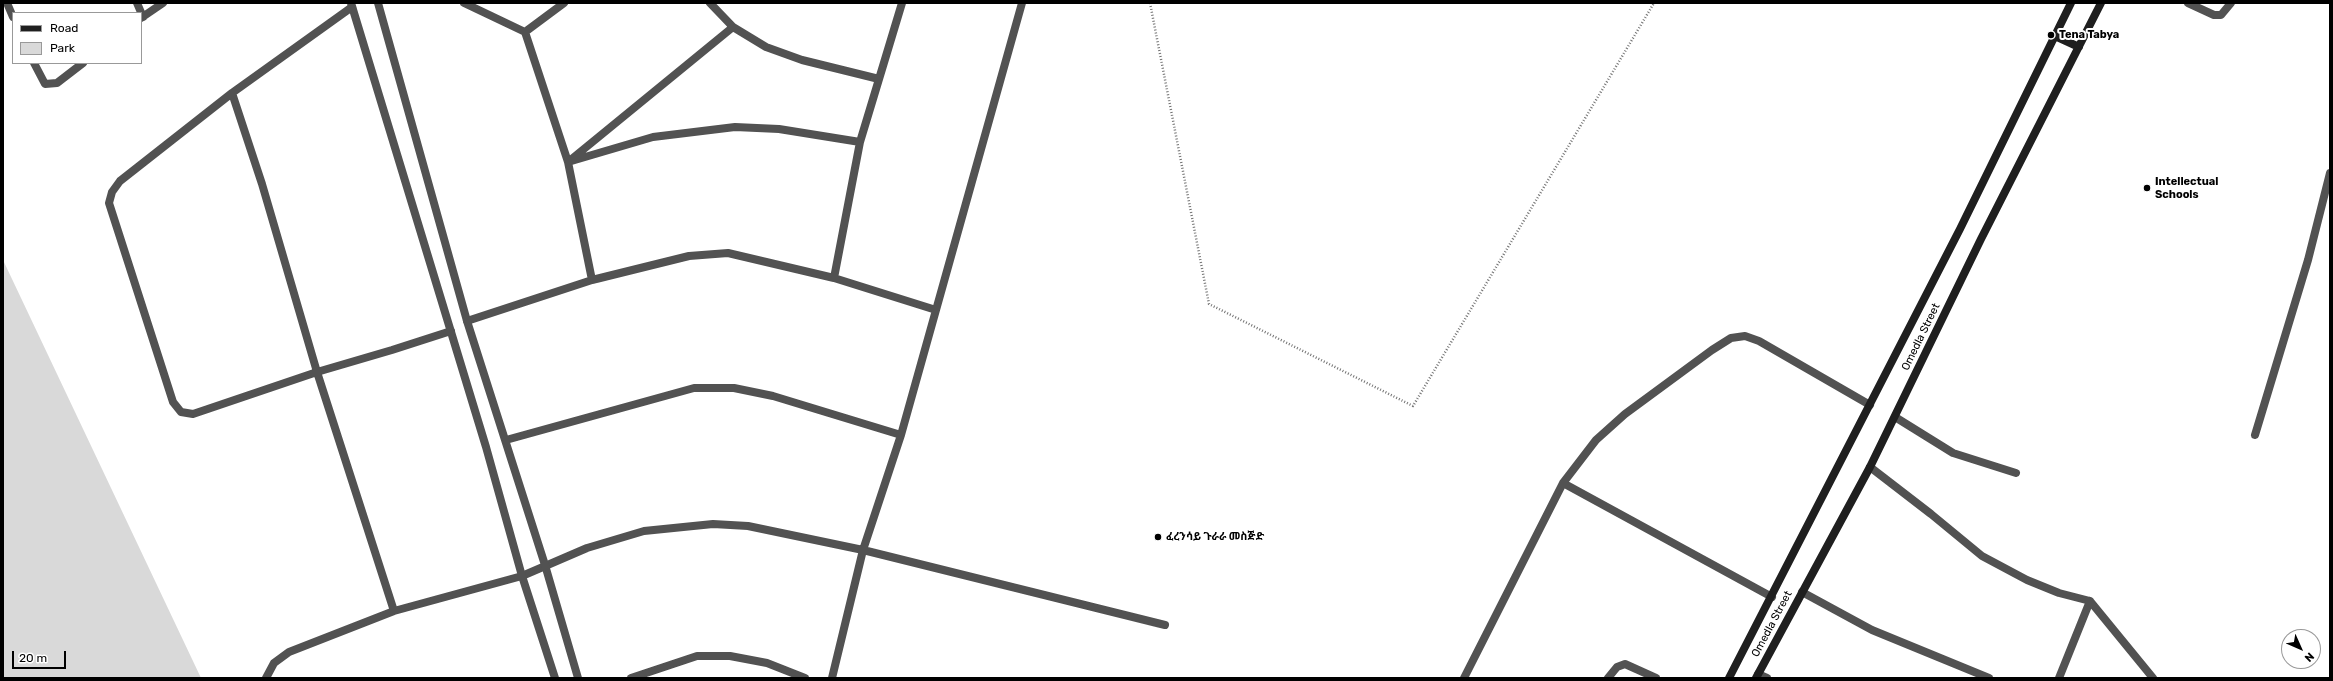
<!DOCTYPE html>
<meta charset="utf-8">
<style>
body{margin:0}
#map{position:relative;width:2333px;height:681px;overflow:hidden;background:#fff;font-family:Rubik,sans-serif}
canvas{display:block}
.frame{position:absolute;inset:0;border:4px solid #000;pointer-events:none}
.legend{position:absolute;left:12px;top:12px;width:130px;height:52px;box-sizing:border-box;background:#fff;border:1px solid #999;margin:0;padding:5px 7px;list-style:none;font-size:12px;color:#000}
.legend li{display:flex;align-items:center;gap:8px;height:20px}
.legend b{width:20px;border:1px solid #999}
.north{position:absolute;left:2281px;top:629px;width:40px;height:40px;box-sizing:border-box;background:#fff;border:1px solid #999;border-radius:50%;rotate:135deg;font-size:11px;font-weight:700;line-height:16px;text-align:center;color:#000}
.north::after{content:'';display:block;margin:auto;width:14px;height:18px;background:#000;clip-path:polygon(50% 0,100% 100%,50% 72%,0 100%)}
.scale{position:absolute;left:12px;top:651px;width:54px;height:18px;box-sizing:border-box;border:2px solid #000;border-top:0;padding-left:5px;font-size:12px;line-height:14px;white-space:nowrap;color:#000;-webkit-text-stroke:3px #fff;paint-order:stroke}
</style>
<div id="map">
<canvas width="2333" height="681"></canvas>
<div class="frame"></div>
<ul class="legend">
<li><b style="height:5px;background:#1f1f1f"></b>Road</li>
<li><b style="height:11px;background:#d9d9d9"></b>Park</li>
</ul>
<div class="north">N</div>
<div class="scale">20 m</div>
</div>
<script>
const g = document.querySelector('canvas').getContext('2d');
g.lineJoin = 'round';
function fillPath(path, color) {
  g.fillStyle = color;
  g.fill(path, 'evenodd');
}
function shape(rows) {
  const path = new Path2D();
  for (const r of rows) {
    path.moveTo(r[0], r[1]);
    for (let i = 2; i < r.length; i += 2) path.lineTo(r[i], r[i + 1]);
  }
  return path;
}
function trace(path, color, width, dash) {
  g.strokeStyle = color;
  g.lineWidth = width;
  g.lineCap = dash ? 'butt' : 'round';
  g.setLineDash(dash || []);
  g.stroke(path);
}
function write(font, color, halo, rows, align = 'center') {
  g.font = font + ' Rubik,"Noto Sans Ethiopic",sans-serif';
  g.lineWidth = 4;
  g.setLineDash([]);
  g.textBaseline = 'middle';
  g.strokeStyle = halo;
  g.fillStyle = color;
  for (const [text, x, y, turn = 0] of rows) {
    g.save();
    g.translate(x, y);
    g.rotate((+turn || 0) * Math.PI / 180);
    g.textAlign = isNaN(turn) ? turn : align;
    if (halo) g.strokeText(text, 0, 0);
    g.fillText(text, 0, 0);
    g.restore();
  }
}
fillPath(shape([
 [3,260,201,678,3,678]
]), '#d9d9d9');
trace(shape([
 [1150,3,1209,304,1413,406,1654,3]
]), '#747474', 2.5, [1, 2]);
trace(shape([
 [7,3,13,17],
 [137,3,143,17],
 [464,3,525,32,564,3],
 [710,3,733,27,766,47,802,60,879,79],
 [902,3,860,142,834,278,936,310],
 [2188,3,2214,15,2221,15,2231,3],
 [141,18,163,3],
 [733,27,568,162,653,137,735,127,779,129,860,142],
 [525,32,568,162,592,280,689,256,728,253,834,278],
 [34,63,45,84,57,83,83,63],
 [232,93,120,181,112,192,109,203,173,402,181,412,193,414,317,372,392,350,451,331],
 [467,321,592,280],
 [1895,417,1953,453,2016,473],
 [2255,435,2308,260,2330,173],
 [506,440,694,388,734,388,773,396,901,435],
 [1870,467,1931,514,1982,556,2027,580,2059,593,2090,601],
 [1563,483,1772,597],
 [1802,592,1872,630,1989,678],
 [394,611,522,576,587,548,644,531,713,524,748,526,863,550,1165,625],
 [1758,674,1767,678],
 [266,678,274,663,289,652,394,611,317,372,262,184,232,93,352,7],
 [631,678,697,656,730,656,767,663,805,678],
 [832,678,863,550,901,435,1022,3],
 [1464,678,1563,483,1596,440,1625,414,1712,350,1731,338,1745,336,1759,341,1870,405],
 [1608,678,1617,667,1625,664,1656,678],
 [2059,678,2090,601,2153,678]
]), '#525252', 8);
trace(shape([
 [351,3,486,447,522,576,555,678],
 [378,3,467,321,545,565,578,678]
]), '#525252', 8);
trace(shape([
 [2055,36,2079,47],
 [1729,678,1960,229,2071,3],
 [1756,678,1870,467,1981,239,2101,3]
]), '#1f1f1f', 8);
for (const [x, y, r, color] of [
 [2051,35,4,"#000"],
 [2147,188,4,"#000"],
 [1158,537,4,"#000"]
]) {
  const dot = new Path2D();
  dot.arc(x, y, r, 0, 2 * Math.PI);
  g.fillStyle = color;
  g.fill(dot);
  trace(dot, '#fff', 1.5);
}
write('bold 11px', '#000', '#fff', [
 ["Tena Tabya",2059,35],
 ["Intellectual",2155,182],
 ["Schools",2155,195],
 ["ፈረንሳይ ጉራራ መስጅድ",1166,537]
], 'left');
write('11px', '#000', '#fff', [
 ["Omedla Street",1921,337,-64],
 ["Omedla Street",1772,624,-62]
]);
</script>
